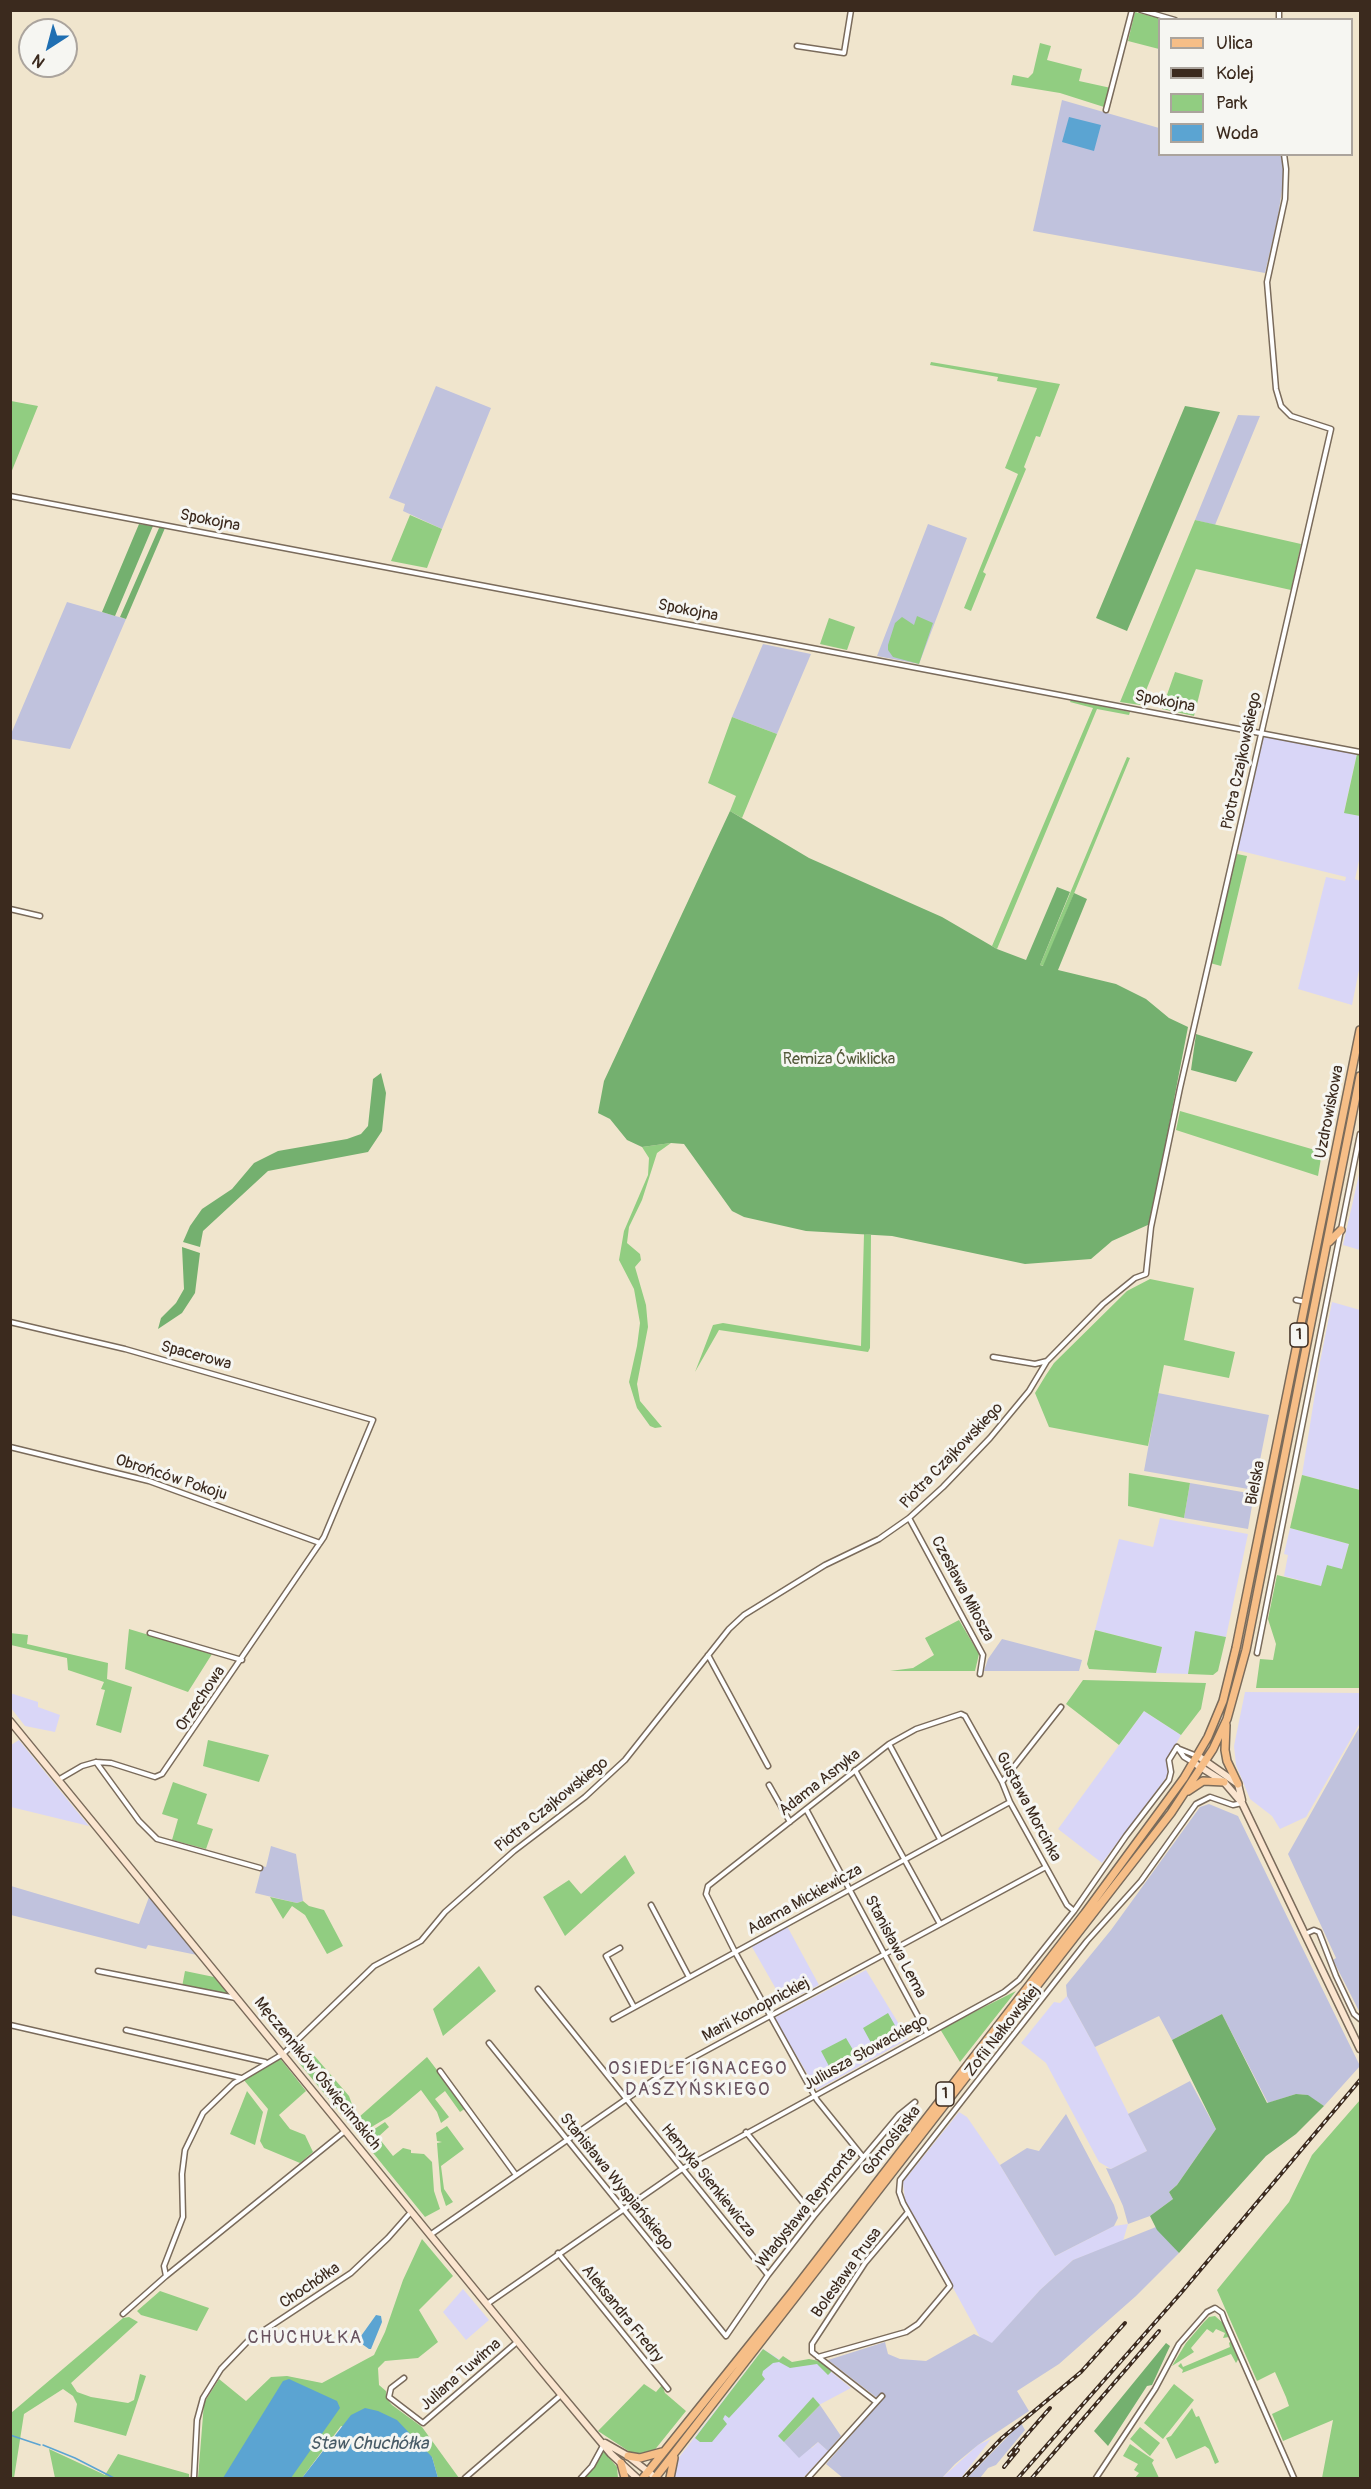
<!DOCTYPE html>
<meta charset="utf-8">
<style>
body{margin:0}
#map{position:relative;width:1371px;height:2489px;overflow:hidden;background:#f0e5cd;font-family:Pangolin,sans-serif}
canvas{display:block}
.frame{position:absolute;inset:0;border:12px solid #3b2a1e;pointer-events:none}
.legend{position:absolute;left:1158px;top:18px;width:195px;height:138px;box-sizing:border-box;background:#f6f6f2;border:2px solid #aba49d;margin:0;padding:8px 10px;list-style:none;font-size:18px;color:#3b2a1e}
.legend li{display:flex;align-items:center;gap:12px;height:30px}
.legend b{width:30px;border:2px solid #aba49d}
.north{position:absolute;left:18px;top:18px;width:60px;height:60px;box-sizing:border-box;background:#f6f6f2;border:2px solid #aba49d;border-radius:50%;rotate:216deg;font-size:16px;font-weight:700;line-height:24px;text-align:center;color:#3b2a1e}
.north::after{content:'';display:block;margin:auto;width:21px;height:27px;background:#1f6fb2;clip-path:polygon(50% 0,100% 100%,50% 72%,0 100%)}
</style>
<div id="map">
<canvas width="1371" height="2489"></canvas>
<div class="frame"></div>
<ul class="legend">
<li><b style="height:8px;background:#f6be87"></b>Ulica</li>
<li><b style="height:8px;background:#3b2a1e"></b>Kolej</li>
<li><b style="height:16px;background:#91cd81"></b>Park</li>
<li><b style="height:16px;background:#5ba4d2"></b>Woda</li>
</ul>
<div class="north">N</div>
</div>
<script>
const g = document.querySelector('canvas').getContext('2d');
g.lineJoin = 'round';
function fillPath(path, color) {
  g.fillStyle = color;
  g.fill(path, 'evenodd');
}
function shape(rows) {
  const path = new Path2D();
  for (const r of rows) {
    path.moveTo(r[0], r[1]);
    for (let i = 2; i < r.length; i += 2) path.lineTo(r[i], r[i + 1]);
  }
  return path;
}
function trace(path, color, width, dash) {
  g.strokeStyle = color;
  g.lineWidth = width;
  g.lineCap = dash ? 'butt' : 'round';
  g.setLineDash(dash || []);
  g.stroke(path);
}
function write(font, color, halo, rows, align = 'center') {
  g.font = font + ' Pangolin,sans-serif';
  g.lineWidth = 6;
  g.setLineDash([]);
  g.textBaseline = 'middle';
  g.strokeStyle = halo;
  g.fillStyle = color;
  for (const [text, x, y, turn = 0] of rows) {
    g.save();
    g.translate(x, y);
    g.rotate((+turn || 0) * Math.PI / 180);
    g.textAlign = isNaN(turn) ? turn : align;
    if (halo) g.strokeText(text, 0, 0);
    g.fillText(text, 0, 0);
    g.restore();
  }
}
fillPath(shape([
 [1263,736,1357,754,1344,812,1360,816,1360,856,1355,879,1360,881,1360,965,1352,1005,1298,989,1326,877,1345,881,1346,877,1237,850],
 [1360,1170,1360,1250,1343,1245],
 [1332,1302,1360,1310,1360,1490,1302,1475,1320,1362],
 [1160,1518,1248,1534,1226,1637,1195,1632,1188,1674,1156,1673,1162,1647,1095,1630,1119,1539,1153,1547],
 [1290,1528,1349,1544,1342,1569,1321,1586,1284,1576,1288,1555,1284,1554],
 [1245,1692,1360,1693,1360,1723,1306,1817,1280,1829,1272,1816,1250,1799,1236,1765,1234,1746],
 [10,1693,38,1702,38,1707,60,1715,55,1732,25,1726,11,1708],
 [1144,1711,1181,1735,1166,1761,1168,1773,1166,1778,1102,1863,1058,1829],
 [19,1740,53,1782,89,1826,11,1807,11,1745],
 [787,1926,819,1985,784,2003,752,1947],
 [866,1970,908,2039,817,2090,774,2018],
 [1067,1996,1095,2047,1147,2151,1111,2169,1099,2162,1046,2063,1021,2043,1054,2002,1060,2003],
 [959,2112,967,2117,1000,2165,1055,2256,1114,2226,1128,2224,1123,2241,1073,2260,1040,2290,992,2344,981,2339,905,2200,903,2182],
 [463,2289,489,2320,466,2340,443,2312],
 [763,2349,790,2366,819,2362,851,2388,817,2406,785,2441,791,2446,812,2448,818,2442,828,2451,803,2478,672,2478,677,2460],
 [991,2439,961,2478,942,2478,978,2445]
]), '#d9d6f7');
fillPath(shape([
 [1062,100,1159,128,1160,154,1281,155,1284,176,1278,217,1265,273,1033,231],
 [436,386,491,408,442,529,403,511,405,504,389,498],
 [1238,415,1260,416,1215,525,1195,520],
 [928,524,967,538,919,664,877,656],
 [67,602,126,619,70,749,11,739,11,734],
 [763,644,811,654,777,734,732,717],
 [1158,1393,1269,1415,1254,1490,1144,1471],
 [1190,1483,1254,1494,1248,1529,1184,1518],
 [1002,1639,1082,1660,1079,1671,984,1671,988,1659],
 [1360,1726,1360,2010,1359,2011,1333,1960,1336,1958,1288,1854],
 [1209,1804,1238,1816,1360,2066,1324,2106,1307,2095,1296,2094,1268,2103,1222,2014,1172,2040,1159,2016,1095,2047,1067,1996,1066,1985,1111,1930,1200,1807],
 [271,1846,296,1854,303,1901,297,1903,255,1893,262,1866,266,1867],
 [11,1886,139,1924,149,1897,197,1955,148,1945,146,1949,11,1915],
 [1190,2081,1216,2129,1177,2185,1169,2192,1173,2199,1150,2216,1128,2224,1123,2206,1106,2168,1111,2169,1147,2151,1128,2114],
 [1066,2114,1114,2205,1118,2218,1114,2226,1055,2256,1000,2165,1027,2148,1039,2151],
 [1156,2227,1179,2253,1136,2296,1059,2364,1017,2391,1029,2411,978,2445,955,2464,942,2478,843,2478,826,2464,881,2401,828,2360,885,2342,888,2354,900,2359,926,2361,974,2334,992,2343,1040,2290,1073,2260],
 [820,2405,841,2436,828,2451,818,2442,799,2458,784,2442],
 [1021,2423,1025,2430,996,2465,988,2468,980,2478,967,2478]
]), '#c0c2dd');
fillPath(shape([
 [1135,12,1162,19,1160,20,1159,49,1128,41],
 [1040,43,1051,46,1047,60,1082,69,1079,81,1111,88,1104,107,1060,93,1011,85,1013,75,1028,78,1033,73],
 [931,362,1060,384,1040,437,1036,436,1024,467,1026,469,983,572,986,574,971,611,964,608,1018,474,1005,468,1037,388,997,381,998,377,930,365],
 [11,401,38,406,11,473,10,401],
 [410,515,442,529,427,568,391,561],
 [1195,520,1301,544,1291,590,1196,569,1140,705,1120,702],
 [917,616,933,623,919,664,893,657,888,650,888,645,895,623,902,617,914,625],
 [829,618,855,627,847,650,820,644],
 [1175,672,1203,680,1194,716,1162,709],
 [1071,700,1130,712,1129,715,1097,709,997,949,992,946,1093,708,1070,702],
 [732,717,777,734,742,818,730,811,736,796,708,783],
 [1357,754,1360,755,1360,816,1344,813],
 [1127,757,1130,758,1044,966,1040,965],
 [1237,854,1247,856,1221,966,1210,963],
 [1180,1111,1322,1152,1318,1176,1176,1130],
 [671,1143,657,1153,642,1200,629,1227,627,1243,640,1254,641,1260,635,1267,646,1305,648,1327,637,1384,640,1401,662,1427,655,1428,650,1426,637,1408,629,1382,637,1346,640,1323,634,1289,619,1260,624,1231,648,1175,649,1158,642,1147],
 [864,1234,871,1235,870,1348,868,1352,719,1330,695,1372,713,1325,723,1323,861,1346],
 [1150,1279,1194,1288,1184,1340,1235,1352,1229,1378,1164,1365,1148,1446,1049,1427,1035,1393,1046,1375,1054,1363,1127,1291],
 [1129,1473,1190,1483,1184,1518,1128,1506],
 [1302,1475,1360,1490,1360,1688,1256,1688,1260,1659,1273,1660,1276,1644,1268,1619,1277,1575,1321,1586,1327,1565,1342,1569,1349,1544,1290,1528],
 [959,1620,979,1654,975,1671,890,1671,913,1668,934,1655,925,1638],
 [129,1629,212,1654,188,1692,125,1669],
 [1095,1630,1162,1647,1156,1673,1089,1669,1087,1664],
 [1195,1631,1226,1637,1218,1671,1213,1675,1188,1674],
 [10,1633,28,1635,27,1644,108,1663,107,1679,132,1687,121,1733,96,1725,105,1690,101,1689,104,1682,68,1670,67,1658,11,1645],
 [1083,1680,1206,1683,1201,1709,1181,1735,1144,1711,1119,1745,1066,1704],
 [208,1740,269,1755,259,1782,203,1766],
 [173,1782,207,1794,197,1824,213,1829,206,1849,172,1840,178,1819,162,1814],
 [625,1855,635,1873,565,1936,543,1897,569,1880,581,1894],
 [270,1897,297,1903,303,1901,309,1906,324,1910,343,1946,327,1954,305,1915,292,1906,283,1919],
 [479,1966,496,1991,443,2036,433,2009],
 [185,1971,214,1977,230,1995,182,1987],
 [1016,1991,960,2062,940,2029],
 [888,2013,901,2036,875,2050,863,2028],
 [846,2038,856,2055,830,2068,821,2051],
 [312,2053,349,2096,353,2107,352,2114,347,2121,299,2063],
 [279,2057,306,2091,279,2115,290,2129,305,2135,313,2152,300,2163,264,2148,260,2141,268,2109,243,2079],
 [427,2057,466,2108,460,2112,445,2091,435,2099,449,2117,441,2123,437,2112,421,2090,390,2116,358,2135,350,2125],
 [247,2091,263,2112,255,2145,230,2134],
 [1360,2100,1360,2478,1322,2478,1333,2420,1283,2441,1272,2414,1289,2406,1286,2397,1275,2372,1257,2381,1217,2290,1289,2202,1312,2155],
 [385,2122,389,2127,378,2137,393,2156,403,2148,411,2150,411,2153,424,2154,432,2162,434,2191,440,2209,425,2217,361,2138],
 [447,2126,464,2149,441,2166,444,2189,453,2202,446,2206,441,2191,438,2156,437,2143,442,2142,437,2141,436,2133],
 [422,2239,453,2276,419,2310,438,2342,418,2358,385,2361,378,2368,379,2385,386,2391,386,2398,392,2405,422,2427,459,2478,438,2478,432,2457,341,2426,302,2478,198,2478,204,2403,219,2379,246,2401,271,2377,287,2376,322,2383,374,2355,385,2332,403,2280],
 [160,2291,209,2308,197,2331,141,2315,137,2311],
 [1215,2316,1223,2323,1229,2337,1223,2338,1225,2333,1216,2329,1213,2333,1207,2329,1191,2348,1194,2352,1172,2366,1186,2343,1204,2322,1209,2317],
 [129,2317,138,2322,71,2383,77,2392,91,2397,128,2403,134,2400,140,2374,146,2376,126,2436,74,2422,77,2404,73,2396,63,2389,24,2414,14,2478,11,2478,11,2413,123,2318],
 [1231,2341,1239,2358,1236,2363,1231,2354,1182,2373,1183,2370,1178,2366,1181,2363,1183,2367,1230,2347,1229,2343],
 [763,2349,779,2360,783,2356,792,2362,809,2359,819,2361,831,2369,831,2372,828,2375,817,2364,790,2368,779,2362,773,2363,763,2371,762,2375,765,2379,729,2418,725,2415,723,2419,727,2424,712,2442,700,2442,695,2438],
 [644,2384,656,2392,662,2385,665,2393,686,2411,653,2452,633,2454,598,2431],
 [1174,2384,1194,2400,1163,2439,1144,2423],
 [813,2397,820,2405,784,2442,778,2436],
 [1192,2408,1196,2417,1199,2416,1219,2462,1215,2464,1209,2449,1205,2446,1176,2459,1166,2438,1171,2436],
 [1140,2427,1160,2443,1150,2456,1130,2439],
 [1130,2444,1154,2460,1152,2463,1159,2478,1135,2478,1139,2473,1134,2470,1138,2464,1123,2456],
 [49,2449,105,2475,118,2454,189,2474,189,2478,55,2478],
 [603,2450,617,2467,618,2478,585,2478]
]), '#91cd81');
fillPath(shape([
 [1185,406,1220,412,1127,631,1096,618],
 [139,524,153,526,115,616,102,612],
 [159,528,165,528,126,619,120,617],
 [730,811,809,858,942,917,997,949,1026,960,1057,887,1070,892,1040,965,1043,966,1074,893,1087,899,1058,970,1116,984,1146,999,1169,1018,1188,1027,1150,1224,1112,1241,1091,1259,1025,1264,892,1236,806,1231,744,1217,732,1211,684,1144,671,1143,642,1147,627,1140,610,1119,598,1113,604,1081],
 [1196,1034,1253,1052,1236,1082,1191,1070],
 [381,1073,386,1093,382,1131,368,1152,268,1171,203,1231,200,1247,183,1242,190,1226,202,1209,232,1189,254,1163,278,1151,347,1139,361,1134,368,1126,373,1079],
 [182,1247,200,1253,195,1293,182,1313,158,1329,161,1318,176,1303,184,1289],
 [1222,2014,1267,2103,1296,2094,1308,2095,1324,2106,1296,2134,1266,2156,1179,2253,1157,2230,1150,2216,1173,2199,1169,2192,1177,2185,1216,2129,1172,2040],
 [1166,2343,1170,2346,1152,2385,1147,2386,1108,2446,1094,2431]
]), '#74b06f');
fillPath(shape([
 [1069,117,1101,125,1094,151,1062,142],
 [376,2315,381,2316,382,2322,371,2349,369,2349,362,2344,361,2336],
 [289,2379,337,2401,340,2408,291,2478,223,2478,283,2381],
 [365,2408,378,2411,397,2420,432,2457,438,2478,302,2478,351,2415]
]), '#5ba4d2');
trace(shape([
 [10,2435,40,2445],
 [43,2445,75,2458,114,2478]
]), '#5ba4d2', 1.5);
const minor = shape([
 [1141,10,1175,20],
 [1279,20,1279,10],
 [797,46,844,53,851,10],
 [1106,110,1132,10],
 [10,496,1360,752],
 [10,909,40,916],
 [1296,1300,1306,1302],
 [10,1322,125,1349,373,1420,324,1537,162,1774,155,1777,111,1763,96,1762,82,1766,58,1780],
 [993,1357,1035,1364,1047,1361,1103,1304,1135,1278,1146,1274,1151,1227,1180,1088,1331,429,1291,416,1281,406,1276,389,1267,282,1285,199,1286,169,1284,154],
 [10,1447,149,1481,320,1543],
 [909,1518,983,1655,980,1674],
 [150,1633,242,1660],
 [1257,1653,1360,1134],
 [708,1655,768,1766],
 [889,1744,940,1839],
 [1177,1747,1184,1757,1194,1763],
 [1177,1748,1197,1756],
 [96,1762,139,1821,157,1839,260,1868],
 [855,1770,940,1924],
 [1002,1782,1061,1707],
 [769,1785,790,1822],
 [806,1809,927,2033],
 [651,1905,689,1977],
 [1305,1934,1314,1930,1319,1932,1336,1976,1354,2014,1360,2019],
 [620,1948,606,1956,634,2007],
 [98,1971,236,1998],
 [538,1989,768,2275],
 [613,2019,1010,1802],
 [10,2025,241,2078],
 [126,2030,265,2062],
 [489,2043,726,2336,768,2275,814,2216,899,2115,915,2102],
 [440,2071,516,2175],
 [746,2132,814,2216],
 [863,2157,817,2100,735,1952,706,1894,708,1886,889,1744,916,1729,961,1714,965,1716,1002,1782,1010,1802,1067,1905,1074,1911],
 [430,2235,661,2075,1046,1867],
 [558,2253,668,2389],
 [166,2276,164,2266,183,2217,182,2174,185,2150,203,2113,234,2083,283,2054,374,1966,421,1941,445,1912,514,1851,585,1797,625,1760,729,1629,744,1615,825,1565,879,1539,909,1518,943,1487,990,1438,1029,1391,1047,1361],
 [487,2304,682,2169,1004,1992,1019,1980,1074,1911,1126,1836,1169,1780,1171,1772,1169,1760,1177,1747],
 [123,2314,166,2276,345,2131],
 [818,2357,906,2332,918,2324,950,2286,903,2203,899,2192,900,2180,1087,1941,1141,1881,1196,1804,1210,1797,1233,1805,1242,1803],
 [404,2378,391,2388,389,2397,423,2423,517,2342],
 [876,2402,812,2352,812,2344,865,2263,908,2212],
 [194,2478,197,2420,203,2398,221,2369,248,2341,351,2273,388,2238,411,2212],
 [465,2478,561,2395],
 [581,2478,592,2466,604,2444],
 [808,2478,882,2396],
 [1096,2478,1155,2389,1179,2344,1207,2312,1215,2308,1222,2313,1225,2321,1294,2478]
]);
const secondary = shape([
 [10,1721,539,2368,611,2454,637,2478],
 [1198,1756,1238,1784,1242,1800],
 [1194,1763,1224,1782,1242,1803,1360,2049],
 [605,2443,628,2456,656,2478]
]);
const primary = shape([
 [1329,1242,1341,1230],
 [1226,1725,1225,1750,1227,1761,1238,1784],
 [1188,1791,1203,1781,1224,1782],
 [628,2456,640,2458,662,2452],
 [621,2463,625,2478],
 [643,2478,793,2291,1085,1913,1184,1778,1208,1737,1223,1701,1236,1648,1360,1030],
 [655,2478,1171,1813,1213,1749,1227,1719,1246,1650,1360,1076],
 [670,2478,674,2458]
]);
trace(minor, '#7a6b5b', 7);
trace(secondary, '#7a6b5b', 9);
trace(primary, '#7a6b5b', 10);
trace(minor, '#fff', 4);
trace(secondary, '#fbe5cf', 6);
trace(primary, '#f6be87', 7);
const rail = shape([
 [1009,2455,1050,2408],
 [1004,2467,1018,2450],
 [964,2478,1002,2438,1081,2372,1125,2323],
 [1018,2478,1180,2294,1360,2080],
 [1032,2478,1159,2331]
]);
trace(rail, '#3b2a1e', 4);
trace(rail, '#f6f6f2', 1.5, [4.5]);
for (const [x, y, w] of [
 [1299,1335,18],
 [945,2094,18]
]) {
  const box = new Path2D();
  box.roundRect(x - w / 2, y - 12, w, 24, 4.5);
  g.fillStyle = '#f6f6f2';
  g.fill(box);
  trace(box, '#3b2a1e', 1.5);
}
write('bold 15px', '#3b2a1e', null, [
 ["1",1299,1335],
 ["1",945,2094]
]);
write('16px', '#3b2a1e', '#f6f6f2', [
 ["Spokojna",210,521,11],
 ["Spokojna",688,611,11],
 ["Spokojna",1165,702,11],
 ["Piotra Czajkowskiego",1242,761,-78],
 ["Uzdrowiskowa",1330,1112,-79],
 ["Spacerowa",196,1356,15],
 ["Piotra Czajkowskiego",952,1456,-46],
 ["Obrońców Pokoju",171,1478,18],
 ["Bielska",1256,1483,-79],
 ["Czesława Miłosza",962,1589,62],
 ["Orzechowa",201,1699,-56],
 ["Adama Asnyka",820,1783,-38],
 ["Piotra Czajkowskiego",552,1805,-39],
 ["Gustawa Morcinka",1028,1807,62],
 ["Adama Mickiewicza",805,1900,-29],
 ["Stanisława Lema",895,1947,62],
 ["Marii Konopnickiej",756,2010,-28],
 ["Zofii Nałkowskiej",1003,2031,-52],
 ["Juliusza Słowackiego",866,2053,-29],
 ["Męczenników Oświęcimskich",317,2074,51],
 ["Górnośląska",892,2141,-52],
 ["Henryka Sienkiewicza",708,2181,51],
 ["Stanisława Wyspiańskiego",616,2182,51],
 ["Władysława Reymonta",807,2208,-51],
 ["Bolesława Prusa",847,2273,-54],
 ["Chochółka",310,2286,-34],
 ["Aleksandra Fredry",622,2314,51],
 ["Juliana Tuwima",461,2375,-41]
]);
write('16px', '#555b3c', '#f6f6f2', [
 ["Remiza Ćwiklicka",839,1060]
]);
g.letterSpacing = '1.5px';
write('18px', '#69535f', '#f6f6f2', [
 ["OSIEDLE IGNACEGO",698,2069],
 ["DASZYŃSKIEGO",698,2090],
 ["CHUCHUŁKA",305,2338]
]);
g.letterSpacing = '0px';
write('italic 18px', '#485b66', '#f6f6f2', [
 ["Staw Chuchółka",369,2444]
]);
</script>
